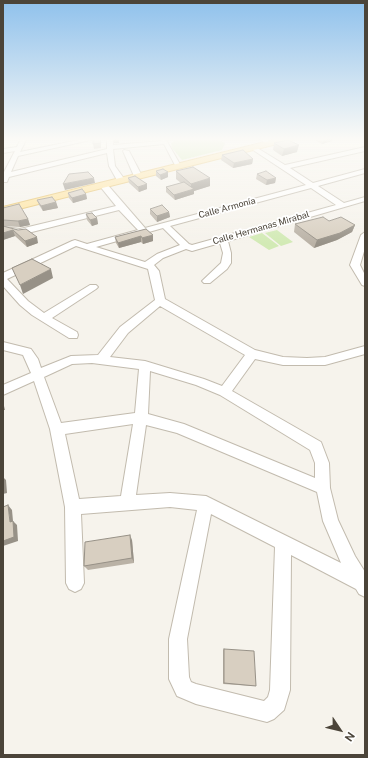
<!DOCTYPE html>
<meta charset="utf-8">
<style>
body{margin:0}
#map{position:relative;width:368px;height:758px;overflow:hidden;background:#f6f3ec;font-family:"Public Sans",sans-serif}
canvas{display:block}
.frame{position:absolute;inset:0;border:4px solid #4b4439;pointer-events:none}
.north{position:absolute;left:320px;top:710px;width:40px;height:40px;-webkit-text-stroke:3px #fff;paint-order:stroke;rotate:125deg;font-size:11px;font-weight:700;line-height:16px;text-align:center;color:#4b4439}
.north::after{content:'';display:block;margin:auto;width:14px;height:18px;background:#4b4439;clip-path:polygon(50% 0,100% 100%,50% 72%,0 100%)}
</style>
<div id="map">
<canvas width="368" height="758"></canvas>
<div class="frame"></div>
<div class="north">N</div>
</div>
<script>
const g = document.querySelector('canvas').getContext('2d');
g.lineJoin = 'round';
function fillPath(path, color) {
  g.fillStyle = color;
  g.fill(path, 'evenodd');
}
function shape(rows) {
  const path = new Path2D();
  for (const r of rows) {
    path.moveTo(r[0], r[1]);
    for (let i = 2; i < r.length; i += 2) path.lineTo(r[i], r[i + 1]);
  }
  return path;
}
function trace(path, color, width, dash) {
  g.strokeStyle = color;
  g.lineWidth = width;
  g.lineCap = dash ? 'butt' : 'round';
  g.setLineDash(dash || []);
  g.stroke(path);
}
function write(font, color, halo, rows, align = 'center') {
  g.font = font + ' "Public Sans",sans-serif';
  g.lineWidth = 3.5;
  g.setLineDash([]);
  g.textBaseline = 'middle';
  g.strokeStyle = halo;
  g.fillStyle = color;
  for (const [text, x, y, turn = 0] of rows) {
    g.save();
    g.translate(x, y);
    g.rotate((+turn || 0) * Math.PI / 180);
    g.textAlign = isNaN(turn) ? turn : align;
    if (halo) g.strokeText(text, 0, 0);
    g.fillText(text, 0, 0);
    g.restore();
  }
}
fillPath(shape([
 [176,138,215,138,225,143,222,150,182,160,172,148,171,144],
 [277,230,293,242,281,246,265,233],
 [262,233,279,246,269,250,249,237]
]), '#d2eab5');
const minor = shape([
 [21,138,27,138,20,152,88,138,100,138,18,156,11,172,107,149,107,138,113,138,113,145,161,141,159,138,165,138,181,166,176,167,164,144,113,149,115,166,125,180,121,182,118,182,109,166,107,153,9,177,7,182,3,182,3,174,15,151,3,153,3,149,17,147,21,138],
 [259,138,266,138,271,143,266,144,259,138],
 [250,146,254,146,285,165,365,147,365,151,290,168,313,183,365,169,365,173,318,186,344,203,365,197,365,201,228,241,231,253,231,263,227,269,210,283,204,283,202,281,221,263,223,253,220,243,192,251,186,249,163,258,154,265,159,271,165,299,255,350,283,357,307,358,325,357,365,346,365,354,325,365,283,365,255,359,232,391,321,442,329,463,330,488,338,520,355,556,365,572,365,597,359,594,356,589,291,555,290,690,284,710,274,719,267,722,196,704,177,696,169,679,169,639,197,510,170,507,81,514,84,583,81,589,75,592,69,589,66,583,65,507,50,429,34,381,3,395,3,385,31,373,23,355,3,350,3,342,31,349,38,359,41,368,71,356,98,355,120,327,155,300,148,269,76,246,7,279,28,301,44,313,90,285,96,285,98,287,96,289,52,318,77,332,78,335,77,338,69,338,32,315,20,305,3,286,3,273,72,241,75,240,87,244,138,230,119,210,20,235,3,231,3,227,20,229,116,206,99,185,103,183,106,183,145,228,306,185,250,148,250,146],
 [311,188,336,205,192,245,189,244,170,226,311,188],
 [163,228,180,245,157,254,145,262,96,247,163,228],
 [160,306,245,355,222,386,204,379,145,361,110,357,128,333,160,306],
 [92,363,139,369,135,413,61,423,44,377,72,364,92,363],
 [150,371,196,385,220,395,310,450,315,463,315,478,184,424,148,414,150,371],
 [133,424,121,496,79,499,65,434,133,424],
 [146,425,177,433,317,492,323,521,341,563,206,496,170,493,136,495,146,425],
 [211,514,275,547,270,690,268,697,264,701,196,684,191,682,189,677,187,639,211,514],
 [124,150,129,151,142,176,140,177,134,176,123,151,124,150],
 [365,232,365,248,360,265,365,275,365,286,362,285,350,265,361,235,365,232]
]);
const major = shape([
 [281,138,294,138,293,140,3,213,3,207,281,138]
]);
trace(minor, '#c2bbae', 2);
trace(major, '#e6c16a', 2);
fillPath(minor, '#fff');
fillPath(major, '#ffe39c');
fillPath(shape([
 [101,138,101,148,94,149,93,144],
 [311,138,333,138,332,141,322,144],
 [274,143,297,152,282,156,273,150],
 [222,155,253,159,252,164,233,168,221,160],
 [156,171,168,177,161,180,156,176],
 [176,171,210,186,194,191,194,194,175,200,166,192,166,187,181,183,176,179],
 [257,174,276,178,275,183,266,185,256,179],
 [128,178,147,184,147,189,139,192,129,183],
 [68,193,86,194,87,199,73,203,69,198],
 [37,200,56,202,58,208,43,211,39,205],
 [3,208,28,219,30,225,20,227,3,226],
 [150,209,169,212,170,217,157,222,150,214],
 [86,214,97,218,98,224,92,226,87,220],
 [329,221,355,225,352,232,337,240,314,248,294,232,295,224],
 [3,226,18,230,38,243,27,247,15,236,3,240],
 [146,229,153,241,143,244,141,242,119,248,116,243,115,237],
 [132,540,134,563,88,570,84,566],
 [224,649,256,686,253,686,223,684,223,650]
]), '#bab2a6');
fillPath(shape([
 [118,138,122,138,119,139,119,143,114,143,114,139],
 [327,138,333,138,332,141,322,144,324,139],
 [299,145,297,152,282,156,284,149],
 [253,159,252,164,233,168,234,163],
 [168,172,168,177,161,180,160,175],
 [94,178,95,183,65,190,63,184],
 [210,178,210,186,194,191,194,194,175,200,174,195,191,190,191,184],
 [276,178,275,183,266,185,267,180],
 [147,184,147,189,139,192,138,187],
 [86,194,87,199,73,203,72,198],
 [56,202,58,208,43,211,41,206],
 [169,212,170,217,157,222,157,216],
 [97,218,98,224,92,226,90,220],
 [28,219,30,225,20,227,18,221],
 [355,225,352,232,337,240,314,248,317,240],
 [13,230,15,236,3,240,3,233],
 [153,235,153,241,143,244,142,238],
 [141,236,141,242,119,248,118,243],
 [37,237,38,243,27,247,25,241],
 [51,269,53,278,23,294,20,285],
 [3,402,5,410,3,410],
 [3,477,6,480,7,493,3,494],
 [8,505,12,510,13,521,17,525,18,541,3,546,3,541,10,522],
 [130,535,132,540,134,563,132,558]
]), '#979187');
const building = shape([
 [93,138,100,138,101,143,93,144,93,138],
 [288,140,299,145,284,149,274,143,288,140],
 [243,150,253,159,234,163,222,155,243,150],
 [193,167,210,178,191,184,176,171,193,167],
 [163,169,168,172,160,175,156,171,163,169],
 [266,171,276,178,267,180,257,174,266,171],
 [88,172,94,178,63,184,69,174,88,172],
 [135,176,147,184,138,187,128,178,135,176],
 [184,182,194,189,174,195,166,187,184,182],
 [82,189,86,194,72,198,68,193,82,189],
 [52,197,56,202,41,206,37,200,52,197],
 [19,204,28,219,18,221,3,220,3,208,19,204],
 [162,205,169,212,157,216,150,209,162,205],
 [92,213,97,218,90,220,86,214,92,213],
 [323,217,329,221,341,217,355,225,340,233,317,240,295,224,323,217],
 [3,226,18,230,26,229,37,237,25,241,13,230,3,233,3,226],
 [146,229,153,235,142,238,141,236,118,243,115,237,146,229],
 [32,259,51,269,20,285,12,268,32,259],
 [8,505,10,522,13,521,14,537,3,541,3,507,8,505],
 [130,535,132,558,84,566,85,542,130,535],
 [224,649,254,651,256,686,224,683,224,649]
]);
fillPath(building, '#d8cfc1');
trace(building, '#979187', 1);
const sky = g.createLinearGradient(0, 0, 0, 244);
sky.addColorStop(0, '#8fc1ec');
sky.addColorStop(0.57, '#fbfaf6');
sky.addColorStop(1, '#fbfaf600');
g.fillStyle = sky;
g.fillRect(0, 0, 368, 244);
write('9px', '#4b4439', '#fff', [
 ["Calle Armonía",227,208,-15],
 ["Calle Hermanas Mirabal",261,228,-16]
]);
</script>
